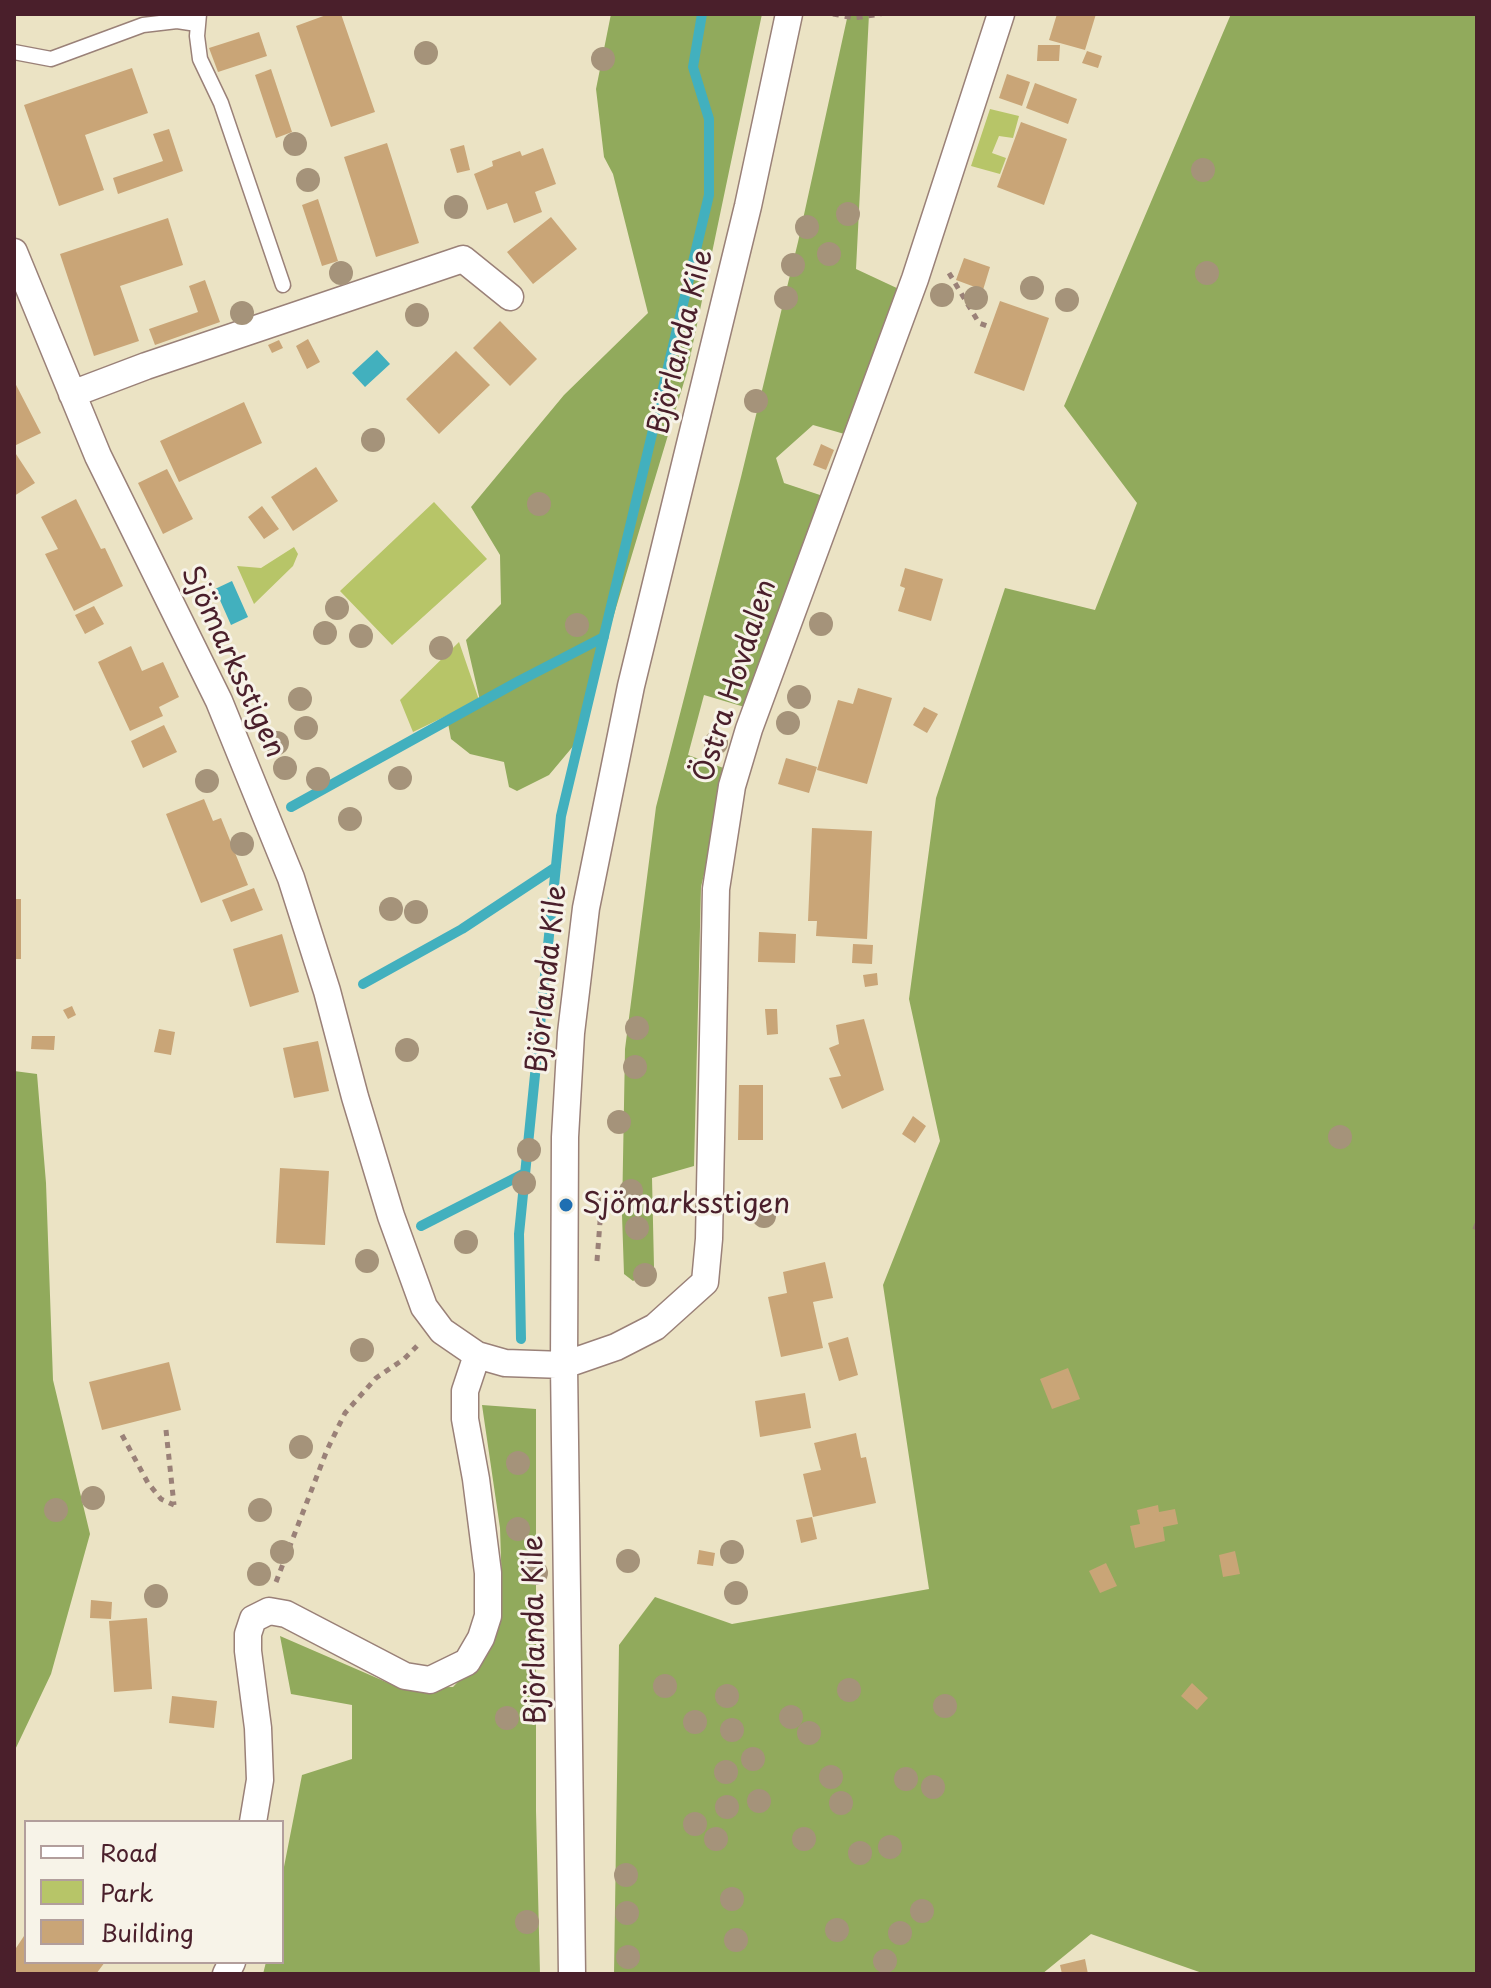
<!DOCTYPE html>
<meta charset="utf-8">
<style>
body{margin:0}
#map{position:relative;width:1491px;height:1988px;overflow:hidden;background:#ebe3c4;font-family:"Playpen Sans",sans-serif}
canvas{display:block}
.frame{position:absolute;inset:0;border:16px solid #4a1f2b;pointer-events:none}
.legend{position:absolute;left:24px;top:1820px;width:260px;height:144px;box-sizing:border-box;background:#f7f3e8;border:2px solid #b29e9c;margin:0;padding:10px 14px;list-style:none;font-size:24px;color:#4a1f2b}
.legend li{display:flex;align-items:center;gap:16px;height:40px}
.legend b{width:40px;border:2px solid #b29e9c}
</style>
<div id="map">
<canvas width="1491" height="1988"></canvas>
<div class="frame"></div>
<ul class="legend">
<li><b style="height:10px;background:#fff"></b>Road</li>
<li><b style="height:22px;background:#b7c568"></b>Park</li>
<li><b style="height:22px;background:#c9a577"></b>Building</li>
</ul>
</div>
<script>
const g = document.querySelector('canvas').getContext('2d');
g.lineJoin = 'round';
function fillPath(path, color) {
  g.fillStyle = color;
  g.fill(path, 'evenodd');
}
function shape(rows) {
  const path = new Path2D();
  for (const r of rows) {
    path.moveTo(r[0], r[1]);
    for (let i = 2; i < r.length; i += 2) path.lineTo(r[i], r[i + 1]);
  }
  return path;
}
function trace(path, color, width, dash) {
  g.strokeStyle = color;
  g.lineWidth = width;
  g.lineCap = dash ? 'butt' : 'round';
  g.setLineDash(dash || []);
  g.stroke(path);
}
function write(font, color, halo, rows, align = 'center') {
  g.font = font + ' "Playpen Sans",sans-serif';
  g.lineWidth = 6;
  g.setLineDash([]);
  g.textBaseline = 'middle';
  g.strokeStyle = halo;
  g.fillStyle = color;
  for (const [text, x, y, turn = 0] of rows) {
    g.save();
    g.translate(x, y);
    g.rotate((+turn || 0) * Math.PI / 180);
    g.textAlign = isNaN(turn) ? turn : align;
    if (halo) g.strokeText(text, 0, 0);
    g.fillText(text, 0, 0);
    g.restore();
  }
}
fillPath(shape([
 [990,109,1019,116,1013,138,999,136,992,153,1006,158,1000,174,971,166],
 [434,502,487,559,392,645,340,591],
 [294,547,298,554,293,566,254,604,237,566,261,568],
 [459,642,479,700,413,732,400,700]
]), '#b7c568');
fillPath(shape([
 [611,14,762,14,687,372,575,744,549,775,517,791,509,787,504,762,470,754,451,739,448,723,481,705,466,640,501,604,500,555,471,507,564,395,648,313,613,174,604,157,596,89],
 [848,14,869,14,856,269,901,290,848,435,813,425,776,458,784,483,823,496,748,708,704,695,688,755,729,770,701,887,694,1166,652,1178,654,1267,633,1281,624,1274,622,1215,625,1049,656,807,741,477,798,242],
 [1231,14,1477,14,1477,1974,1205,1974,1091,1934,1042,1974,614,1974,619,1645,655,1597,732,1624,929,1589,883,1285,940,1141,909,999,936,798,1005,588,1095,610,1137,503,1064,406],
 [14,1071,37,1074,46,1183,53,1380,90,1534,51,1674,14,1752],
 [482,1405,536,1409,536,1811,540,1974,263,1974,266,1962,282,1962,282,1877,302,1775,352,1759,352,1705,291,1694,280,1636,400,1688,453,1687,487,1651,502,1589,500,1528]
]), '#91aa5c');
fillPath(shape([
 [377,350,390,364,365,387,352,373],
 [232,581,248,617,231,625,215,589]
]), '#42b0be');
trace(shape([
 [291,807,519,681,604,637],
 [363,984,462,929,556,867],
 [421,1226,525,1173],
 [521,1339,519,1234,561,816,709,195,709,119,693,67,702,14]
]), '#42b0be', 10);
fillPath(shape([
 [329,14,341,14,375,112,331,127,296,26],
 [1057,14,1096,14,1085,50,1049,40],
 [259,32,267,56,218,72,209,48],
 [1038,45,1060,45,1059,61,1037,61],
 [1087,51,1102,56,1098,68,1082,63],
 [132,68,148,113,85,135,104,190,59,206,24,105],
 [271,69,292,132,276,138,255,75],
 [1007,74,1030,82,1022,106,999,98],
 [1035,83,1077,99,1068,124,1026,108],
 [1021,122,1067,139,1044,205,997,187],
 [169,129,183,171,118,194,113,178,163,161,153,134],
 [387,143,419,243,376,257,344,157],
 [464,145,470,170,457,173,450,149],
 [543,148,556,184,535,192,542,212,514,223,507,203,487,210,474,174,493,166,492,161,520,151,522,156],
 [318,199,338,261,322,266,302,205],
 [551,217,577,249,533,284,507,252],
 [168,218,183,265,120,286,139,341,94,356,60,254],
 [964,258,990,267,983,290,956,280],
 [205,280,220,322,155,345,149,329,198,312,189,286],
 [1000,301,1049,318,1024,391,974,373],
 [500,321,537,359,510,386,473,348],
 [308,339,320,362,307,369,296,346],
 [279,340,283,348,272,353,268,345],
 [456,351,490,385,439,434,406,399],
 [14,381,41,433,14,446],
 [244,402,262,443,179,482,160,441],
 [821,444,834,450,826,470,813,465],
 [14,451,35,483,14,496],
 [316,467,338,501,293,531,271,497],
 [167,469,193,519,163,534,138,483],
 [76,499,101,549,105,548,123,586,74,611,45,554,58,549,41,517],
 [262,506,279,529,264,539,248,517],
 [905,568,943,579,931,621,898,611,905,588,900,586],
 [94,606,104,624,85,634,75,615],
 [131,646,142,671,163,662,179,697,159,707,163,716,130,731,98,662],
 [858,688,892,698,867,784,817,770,838,700,853,704],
 [924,707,938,714,927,733,913,725],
 [164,725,177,752,143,768,131,741],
 [786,758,817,767,809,793,778,784],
 [204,799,213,821,221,818,248,885,201,903,166,814],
 [812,828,872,831,867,939,816,936,817,921,808,921],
 [254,888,263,910,231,922,222,900],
 [14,899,21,899,21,959,14,959],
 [759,932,796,934,795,963,758,962],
 [282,934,299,992,250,1007,233,949],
 [853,944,873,945,872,964,852,963],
 [877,973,878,985,865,987,863,975],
 [72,1006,76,1015,68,1019,63,1010],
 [765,1009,777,1009,778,1034,767,1035],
 [864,1019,884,1090,842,1109,829,1078,841,1076,829,1048,839,1044,836,1025],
 [159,1029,175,1032,171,1055,154,1052],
 [32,1036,55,1036,54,1050,31,1049],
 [318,1041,329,1091,294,1098,283,1048],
 [739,1085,763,1085,763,1140,738,1140],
 [913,1116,926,1126,915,1143,902,1134],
 [280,1168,329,1171,325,1245,276,1243],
 [825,1262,833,1298,813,1302,823,1348,781,1357,768,1297,787,1293,783,1272],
 [848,1337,858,1375,839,1381,828,1343],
 [169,1362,181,1410,102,1430,89,1382],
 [1068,1368,1080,1399,1052,1409,1040,1379],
 [805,1393,811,1428,760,1437,755,1401],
 [856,1433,861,1458,866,1457,876,1503,813,1517,803,1474,821,1470,814,1443],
 [1158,1505,1159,1512,1175,1509,1178,1524,1163,1527,1165,1541,1135,1548,1130,1526,1140,1524,1137,1510],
 [812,1517,817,1539,801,1543,796,1520],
 [699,1550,715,1553,713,1566,697,1564],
 [1235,1551,1240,1574,1223,1577,1219,1555],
 [1106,1563,1117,1586,1100,1593,1089,1571],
 [91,1600,112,1602,111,1619,90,1618],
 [147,1618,152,1689,114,1692,109,1621],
 [1192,1683,1208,1698,1197,1710,1181,1696],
 [172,1696,217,1701,214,1728,169,1723],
 [24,1936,26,1962,105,1962,96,1974,14,1974,14,1951],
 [1085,1959,1088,1974,1062,1974,1060,1965]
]), '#c9a577');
const service = shape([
 [199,14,197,36,200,59,221,103,283,285],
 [14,52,51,59,143,25,177,21,197,24]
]);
const minor = shape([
 [14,252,98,456,219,701,291,878,327,991,355,1097,391,1216,424,1307,442,1331,477,1355,505,1363,564,1365,616,1347,655,1327,705,1282,709,1239,716,889,732,786,749,729,915,279,1001,14],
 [72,394,146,366,463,259,510,297],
 [253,1822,260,1780,258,1728,248,1651,248,1634,253,1619,269,1611,286,1614,405,1676,430,1680,467,1662,481,1638,488,1616,488,1573,476,1479,465,1419,465,1391,477,1355],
 [226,1974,232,1962],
 [572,1974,564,1365,565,1137,571,1033,586,908,631,686,748,206,789,14]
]);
trace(service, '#9a8178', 17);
trace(minor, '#9a8178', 29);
trace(shape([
 [833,14,854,18,881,14],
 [949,273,979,323,987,326],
 [1477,1224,1474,1232,1477,1235],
 [597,1261,600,1222,598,1195],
 [166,1430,174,1505],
 [122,1435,148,1483,161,1499,174,1505],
 [276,1582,327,1450,345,1413,376,1378,404,1359,417,1346]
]), '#9a8178', 5, [6, 6]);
trace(service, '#fff', 14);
trace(minor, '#fff', 26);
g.fillStyle = '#a5937a';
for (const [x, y] of [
 [426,53],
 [603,59],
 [295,144],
 [1203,170],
 [308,180],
 [456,207],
 [848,214],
 [807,227],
 [829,254],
 [793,265],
 [341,273],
 [1207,273],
 [1032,288],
 [942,295],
 [786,298],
 [976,298],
 [1067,300],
 [242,313],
 [417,315],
 [756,401],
 [373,440],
 [539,504],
 [337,608],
 [821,624],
 [577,625],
 [325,633],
 [361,636],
 [441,648],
 [799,697],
 [300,699],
 [788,723],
 [306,728],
 [277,743],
 [716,743],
 [285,768],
 [400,778],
 [318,779],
 [207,781],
 [350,819],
 [242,844],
 [391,909],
 [416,912],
 [637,1028],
 [407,1050],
 [635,1067],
 [619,1122],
 [1340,1137],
 [529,1150],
 [524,1183],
 [631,1191],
 [764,1216],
 [637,1228],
 [466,1242],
 [367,1261],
 [645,1275],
 [362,1350],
 [301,1447],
 [518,1463],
 [93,1498],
 [56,1510],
 [260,1510],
 [518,1529],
 [282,1552],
 [732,1552],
 [628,1561],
 [536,1573],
 [259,1574],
 [736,1593],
 [156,1596],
 [665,1686],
 [849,1690],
 [727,1696],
 [945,1706],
 [791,1717],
 [507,1718],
 [695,1722],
 [732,1730],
 [809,1733],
 [753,1759],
 [726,1772],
 [831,1777],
 [906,1779],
 [933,1787],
 [759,1801],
 [841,1803],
 [727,1807],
 [695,1824],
 [716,1839],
 [804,1839],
 [890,1847],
 [860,1853],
 [626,1875],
 [732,1899],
 [922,1911],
 [627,1913],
 [527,1922],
 [837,1930],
 [900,1933],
 [736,1940],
 [628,1957],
 [885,1961]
]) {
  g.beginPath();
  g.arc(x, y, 12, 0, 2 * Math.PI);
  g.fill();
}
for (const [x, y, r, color] of [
 [566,1205,8,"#1f6fb2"]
]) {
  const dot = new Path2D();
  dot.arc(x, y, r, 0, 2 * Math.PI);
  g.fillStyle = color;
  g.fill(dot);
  trace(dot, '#f7f3e8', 3);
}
write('28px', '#4a1f2b', '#f7f3e8', [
 ["Björlanda Kile",682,342,-76],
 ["Sjömarksstigen",232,662,65],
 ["Östra Hovdalen",736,681,-72],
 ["Björlanda Kile",548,979,-84],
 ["Björlanda Kile",536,1630,-91]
]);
write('28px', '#4a1f2b', '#f7f3e8', [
 ["Sjömarksstigen",582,1205]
], 'left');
</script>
